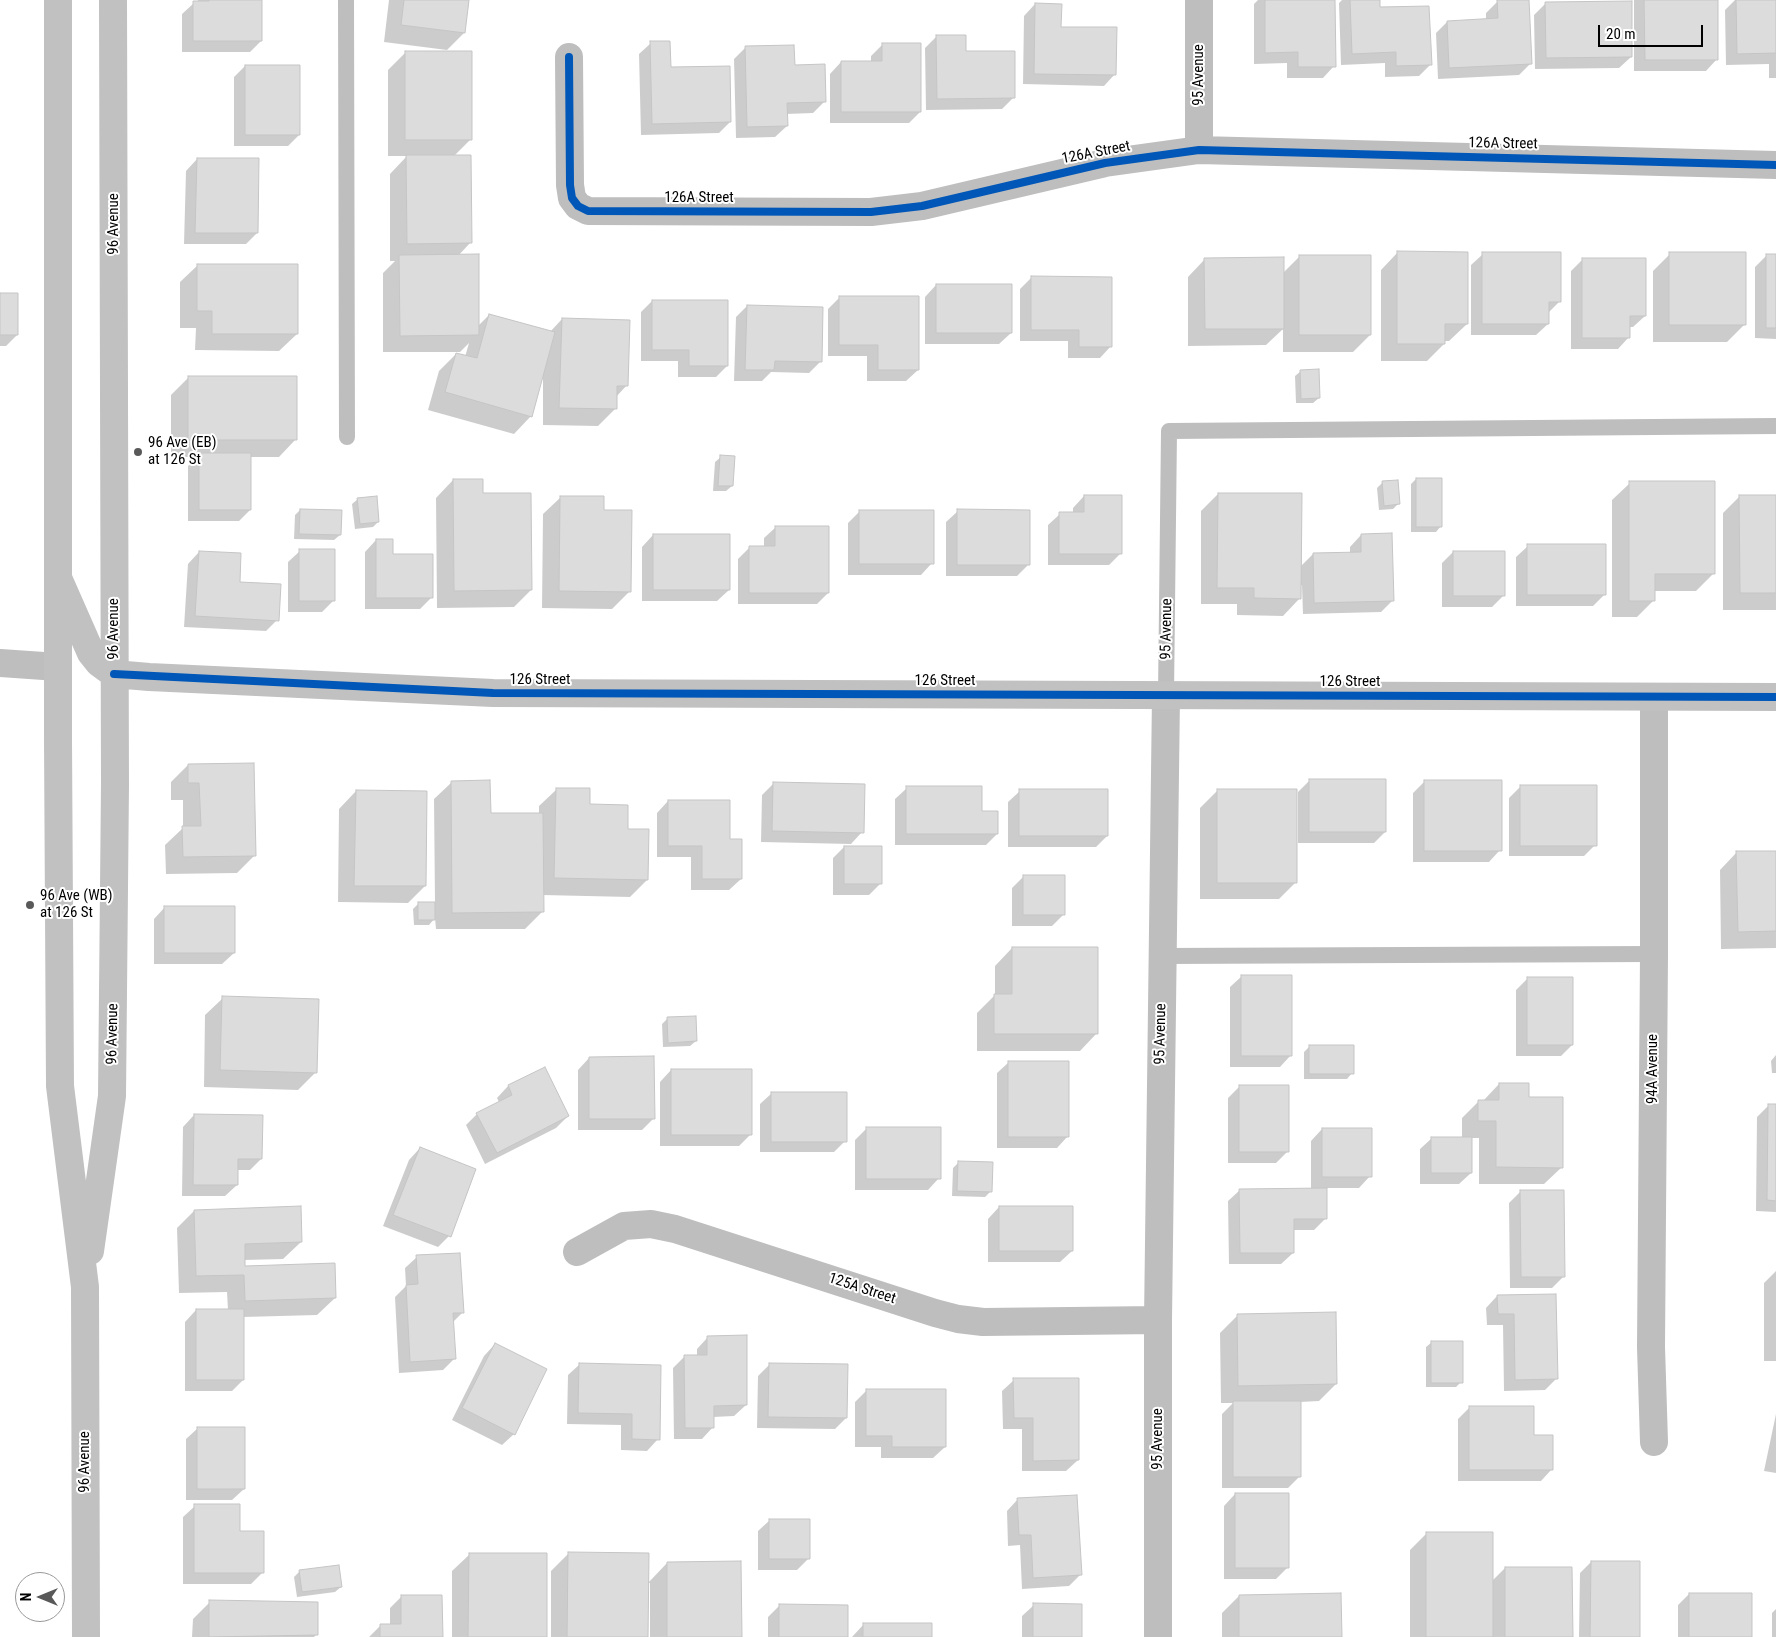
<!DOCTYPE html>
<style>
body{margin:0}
#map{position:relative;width:1776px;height:1637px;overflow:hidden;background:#fff;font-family:"Roboto Condensed",sans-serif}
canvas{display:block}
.north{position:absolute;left:15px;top:1572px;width:50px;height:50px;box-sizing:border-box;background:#fff;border:1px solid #999;border-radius:50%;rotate:270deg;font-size:14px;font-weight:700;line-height:20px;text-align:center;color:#000}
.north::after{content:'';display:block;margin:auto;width:18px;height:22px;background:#595959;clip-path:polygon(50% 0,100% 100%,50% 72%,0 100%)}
.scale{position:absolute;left:1598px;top:25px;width:105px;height:22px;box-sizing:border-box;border:2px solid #000;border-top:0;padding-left:6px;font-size:15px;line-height:18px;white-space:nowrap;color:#000;-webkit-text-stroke:4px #fff;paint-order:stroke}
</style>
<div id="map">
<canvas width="1776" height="1637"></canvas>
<div class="north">N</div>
<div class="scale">20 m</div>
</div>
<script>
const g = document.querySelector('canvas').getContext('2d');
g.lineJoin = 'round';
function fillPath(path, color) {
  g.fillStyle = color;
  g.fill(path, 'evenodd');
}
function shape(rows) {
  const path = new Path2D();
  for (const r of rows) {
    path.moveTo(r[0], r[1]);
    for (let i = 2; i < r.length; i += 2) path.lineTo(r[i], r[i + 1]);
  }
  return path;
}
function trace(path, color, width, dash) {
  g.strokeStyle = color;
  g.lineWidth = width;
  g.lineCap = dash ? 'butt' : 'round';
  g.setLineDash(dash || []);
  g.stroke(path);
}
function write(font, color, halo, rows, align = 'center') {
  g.font = font + ' "Roboto Condensed",sans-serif';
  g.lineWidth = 4;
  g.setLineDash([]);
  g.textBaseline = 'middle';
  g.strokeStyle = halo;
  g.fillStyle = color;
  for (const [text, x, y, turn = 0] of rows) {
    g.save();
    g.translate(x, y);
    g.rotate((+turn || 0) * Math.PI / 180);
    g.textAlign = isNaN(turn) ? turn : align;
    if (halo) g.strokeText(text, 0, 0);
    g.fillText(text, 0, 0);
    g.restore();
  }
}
fillPath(shape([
 [198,0,261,0,261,41,250,52,182,52,182,14,194,3,198,3],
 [389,0,468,0,464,33,447,50,384,42],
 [1258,0,1334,0,1334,66,1323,78,1287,78,1287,63,1254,64,1254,4],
 [1342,0,1378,0,1379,9,1430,65,1419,76,1385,77,1385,63,1341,65,1339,3],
 [1528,0,1531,63,1519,75,1438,79,1436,33,1447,22,1486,20,1486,13,1498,1],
 [1634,0,1717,0,1717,59,1706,71,1634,71],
 [1735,0,1776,0,1776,78,1769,78,1769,64,1726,65,1725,10],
 [1546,3,1631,57,1619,68,1535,69,1534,15],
 [1035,4,1060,28,1115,74,1104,86,1023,84,1024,16],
 [937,36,965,52,1014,97,1002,109,926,110,925,48],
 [651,43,670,69,730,122,719,133,641,135,639,54],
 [882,45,920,112,909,123,830,123,830,74,841,62,871,62,871,56],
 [746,47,794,66,824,102,813,113,786,114,787,126,775,137,736,138,734,59],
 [405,53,471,139,454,156,470,243,458,256,477,327,489,315,550,332,562,319,627,385,616,397,615,409,598,426,543,425,543,372,531,416,514,434,428,410,439,371,456,354,465,357,469,343,460,352,383,352,383,273,395,261,390,261,390,174,407,156,388,156,388,70],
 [245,66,299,135,288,146,234,146,234,77],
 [197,159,257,233,246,244,184,244,186,171],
 [1398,252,1467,324,1449,341,1444,341,1444,344,1427,361,1381,361,1381,270],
 [1483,254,1560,301,1548,313,1548,324,1536,335,1471,335,1471,265],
 [1670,254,1744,325,1727,342,1653,342,1653,271],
 [1767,255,1776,255,1776,339,1755,338,1755,267],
 [1300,256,1370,335,1353,352,1283,352,1283,329,1266,345,1188,346,1188,277,1205,259,1283,273],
 [1583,259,1645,316,1633,327,1629,327,1629,337,1618,349,1571,349,1571,271],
 [198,265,297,334,279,351,195,350,196,328,180,328,180,282],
 [1031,278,1111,346,1100,358,1068,358,1068,341,1020,341,1020,289],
 [936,285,1011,333,999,344,925,344,925,297],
 [0,294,17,335,6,346,0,346],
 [840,297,918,370,906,381,867,381,867,356,828,356,828,309],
 [652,301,727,366,716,377,678,377,678,361,641,361,641,312],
 [747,306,820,362,809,373,771,372,762,381,734,381,736,317],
 [1301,371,1319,398,1313,403,1296,403,1295,376],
 [188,378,296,439,279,457,250,457,250,510,239,521,188,521,188,466,197,457,171,457,171,395],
 [721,457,732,486,726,491,713,491,715,462],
 [1416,479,1441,526,1436,532,1411,532,1411,484],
 [453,480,482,494,531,590,514,607,437,608,436,498],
 [1383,482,1398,504,1393,509,1379,510,1377,488],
 [1630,483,1714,573,1696,591,1654,591,1654,600,1637,617,1612,617,1612,500],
 [1218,494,1300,567,1313,554,1350,553,1350,547,1361,535,1393,600,1381,612,1303,614,1302,585,1300,585,1300,598,1283,616,1237,615,1237,604,1201,604,1201,511],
 [1084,496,1120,554,1109,565,1048,565,1048,525,1060,514,1073,514,1073,508],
 [1740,496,1776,496,1776,610,1723,610,1723,513],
 [561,497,603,511,629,592,612,609,542,608,543,514],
 [358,499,378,522,373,527,355,529,352,504],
 [300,510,340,535,334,540,294,539,295,515],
 [958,511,1028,565,1017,576,946,576,946,522],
 [859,512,932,563,921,575,848,575,848,523],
 [776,527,828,593,817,604,738,604,738,559,749,548,764,548,764,538],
 [653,535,729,590,717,601,642,601,642,547],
 [376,540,432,597,420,609,365,609,365,552],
 [1528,546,1605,594,1593,606,1516,606,1516,557],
 [300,551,334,600,322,612,288,612,288,562],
 [199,552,239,583,277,620,266,631,184,627,188,564],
 [1453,552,1503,596,1492,607,1442,607,1442,563],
 [188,765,255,855,237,873,166,874,165,845,183,828,183,800,171,800,171,782],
 [1310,780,1385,832,1374,843,1298,843,1298,792],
 [1425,781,1500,850,1489,862,1413,862,1413,793],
 [452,782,490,815,539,814,539,806,557,789,589,805,627,830,647,880,630,897,542,895,543,911,525,929,436,929,435,918,429,925,414,925,413,909,418,904,435,903,434,799],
 [773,784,862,832,851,844,761,842,762,795],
 [1521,786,1595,845,1584,856,1509,856,1509,798],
 [907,788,981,812,997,834,986,845,895,845,895,799],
 [356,791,425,886,408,903,338,902,339,809],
 [1020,791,1107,836,1096,847,1008,847,1008,802],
 [1217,791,1296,882,1279,899,1200,899,1200,808],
 [668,801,729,841,741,879,729,890,691,890,691,857,657,857,657,813],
 [844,847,880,884,869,895,833,895,833,858],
 [1737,852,1776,852,1776,948,1721,949,1720,870],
 [1023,877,1063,915,1052,926,1012,926,1012,888],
 [165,907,234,953,222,964,154,964,154,919],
 [1012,948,1097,1033,1080,1051,977,1051,977,1013,995,995,995,966],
 [1242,976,1291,1055,1280,1067,1230,1067,1230,987],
 [1528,978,1572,1045,1561,1056,1516,1056,1516,990],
 [223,998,315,1073,298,1090,204,1087,205,1015],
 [667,1019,696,1041,690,1046,663,1047,662,1024],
 [1309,1047,1352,1073,1347,1079,1304,1079,1304,1052],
 [1776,1055,1776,1073,1772,1073,1771,1061],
 [589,1058,654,1118,642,1130,578,1130,578,1070],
 [1009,1062,1068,1136,1057,1148,997,1148,997,1073],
 [544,1069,568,1116,556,1128,485,1164,466,1125,477,1114,499,1102,497,1098,508,1086],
 [671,1070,751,1134,739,1146,660,1146,660,1082],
 [1499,1084,1528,1098,1562,1167,1544,1184,1479,1184,1479,1138,1471,1138,1471,1173,1459,1184,1420,1184,1420,1149,1432,1138,1462,1138,1462,1118,1479,1101,1483,1101],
 [1239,1087,1288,1151,1276,1163,1228,1163,1228,1098],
 [772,1093,845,1141,834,1152,760,1152,760,1104],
 [1769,1105,1776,1105,1776,1212,1756,1211,1757,1117],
 [194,1115,261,1159,250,1170,237,1170,237,1185,225,1196,182,1196,183,1127],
 [866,1129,939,1178,928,1190,855,1190,855,1140],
 [1322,1129,1370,1176,1359,1188,1326,1188,1326,1218,1314,1230,1293,1230,1293,1253,1281,1264,1229,1264,1228,1201,1240,1190,1311,1189,1311,1141],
 [420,1148,449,1236,438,1247,383,1226,409,1160],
 [959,1162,991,1191,985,1197,952,1196,953,1168],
 [1520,1192,1564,1276,1552,1288,1510,1288,1509,1203],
 [999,1207,1072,1251,1060,1262,988,1262,988,1219],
 [194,1211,301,1242,283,1259,244,1260,244,1268,335,1298,317,1315,243,1317,243,1380,232,1391,185,1391,185,1322,196,1310,228,1310,227,1292,179,1293,177,1228],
 [417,1257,463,1312,452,1323,454,1359,443,1370,399,1373,395,1297,406,1286,405,1268],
 [1776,1271,1776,1361,1764,1361,1764,1283],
 [1497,1296,1555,1296,1556,1379,1545,1390,1504,1391,1503,1325,1487,1325,1486,1308],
 [1238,1315,1336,1384,1319,1401,1300,1402,1300,1476,1288,1488,1222,1488,1222,1414,1233,1403,1221,1403,1220,1333],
 [708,1337,746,1405,734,1416,713,1417,713,1427,702,1439,674,1439,673,1368,685,1356,697,1356,697,1349],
 [1432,1342,1461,1382,1456,1387,1426,1387,1426,1347],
 [495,1344,514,1434,502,1445,452,1420,484,1356],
 [580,1364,658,1439,647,1451,621,1450,621,1425,567,1424,568,1375],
 [770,1364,846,1418,835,1429,757,1428,758,1376],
 [1014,1380,1078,1460,1066,1471,1022,1471,1022,1429,1003,1429,1002,1391],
 [866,1391,945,1447,933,1458,881,1458,881,1447,855,1447,855,1402],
 [1470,1407,1533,1436,1552,1469,1541,1481,1458,1481,1458,1419],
 [1776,1414,1776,1473,1764,1471],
 [198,1428,244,1489,232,1500,186,1500,186,1439],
 [1235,1494,1288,1567,1276,1579,1224,1579,1224,1506],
 [1018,1499,1080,1575,1069,1586,1022,1589,1020,1545,1008,1546,1007,1511],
 [195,1506,239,1532,262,1573,251,1584,183,1584,183,1517],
 [770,1520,809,1558,797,1570,758,1570,758,1531],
 [1427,1533,1492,1581,1505,1568,1571,1637,1410,1637,1410,1550],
 [569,1553,648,1583,667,1563,740,1637,650,1637,650,1583,648,1583,647,1637,551,1637,551,1571],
 [470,1554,546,1637,452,1637,452,1571],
 [1591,1562,1639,1637,1579,1637,1580,1573],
 [300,1571,341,1587,335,1592,297,1597,294,1577],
 [1689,1594,1751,1637,1678,1637,1678,1605],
 [402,1596,441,1637,369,1637,381,1625,390,1625,390,1608],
 [1239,1596,1340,1637,1222,1637,1222,1613],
 [210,1602,316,1635,314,1637,192,1637,193,1619],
 [780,1605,847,1637,768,1637,768,1617],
 [1034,1605,1081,1637,1022,1637,1022,1616],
 [1776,1609,1776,1637,1772,1637,1772,1613],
 [864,1624,931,1637,852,1637]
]), '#0003');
const building = shape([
 [209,0,262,0,262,41,193,41,193,1,209,1,209,0],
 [404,0,469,0,465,33,401,25,404,0],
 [1265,0,1335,0,1336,67,1298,67,1298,52,1265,53,1265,0],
 [1350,0,1380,0,1380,7,1429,6,1432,65,1396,66,1396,52,1352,54,1350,0],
 [1497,0,1529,0,1532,64,1449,68,1447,21,1498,18,1497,0],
 [1644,0,1718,0,1718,60,1645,60,1644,0],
 [1736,0,1776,0,1776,53,1737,54,1736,0],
 [1632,1,1632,57,1546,58,1545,2,1632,1],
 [1035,3,1062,4,1061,27,1117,27,1116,75,1034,74,1035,3],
 [936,35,966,35,966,51,1015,51,1015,98,937,99,936,35],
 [650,41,670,41,671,67,730,66,731,122,652,124,650,41],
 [882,43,921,43,921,112,841,112,841,61,882,61,882,43],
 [794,45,795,65,825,64,826,102,787,103,788,126,747,127,745,46,794,45],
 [405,51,472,51,472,140,405,140,405,51],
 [245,65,300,65,300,135,245,135,245,65],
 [406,155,471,155,472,243,407,244,406,155],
 [197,158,259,158,258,233,195,233,197,158],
 [1397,251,1468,252,1468,324,1445,324,1445,344,1397,344,1397,251],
 [1482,252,1561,252,1561,302,1549,302,1549,324,1482,324,1482,252],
 [1669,252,1746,252,1746,325,1669,325,1669,252],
 [479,254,479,335,400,336,399,255,479,254],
 [1766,254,1776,254,1776,328,1766,328,1766,254],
 [1299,255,1371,255,1371,335,1299,335,1299,255],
 [1284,257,1284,329,1205,329,1204,258,1284,257],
 [1582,258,1646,258,1646,316,1630,316,1630,338,1582,338,1582,258],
 [197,264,298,264,298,334,212,334,212,311,197,311,197,264],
 [1031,276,1112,277,1112,347,1079,347,1079,330,1031,330,1031,276],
 [936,284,1012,284,1012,333,936,333,936,284],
 [0,293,18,293,18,335,0,335,0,293],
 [839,296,919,296,919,370,878,370,878,345,839,345,839,296],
 [652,300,728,300,728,366,689,366,689,350,652,350,652,300],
 [747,305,823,307,822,362,775,361,774,370,745,370,747,305],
 [489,314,555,332,532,417,445,392,456,353,477,358,489,314],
 [562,318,630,320,628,386,617,386,617,409,559,408,562,318],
 [1319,369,1320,398,1301,399,1300,370,1319,369],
 [188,376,297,376,297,440,188,440,188,376],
 [199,453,251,453,251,510,199,510,199,453],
 [720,455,735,456,733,486,718,486,720,455],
 [1416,478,1442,478,1442,527,1416,527,1416,478],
 [453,479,483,479,483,493,531,493,532,590,454,591,453,479],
 [1398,480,1400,504,1384,506,1382,481,1398,480],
 [1629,481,1715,481,1715,574,1655,574,1655,601,1629,601,1629,481],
 [1218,493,1302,493,1301,599,1254,598,1254,588,1217,588,1218,493],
 [1084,495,1122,495,1122,554,1059,554,1059,512,1084,512,1084,495],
 [1739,495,1776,495,1776,593,1740,593,1739,495],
 [377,496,379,522,360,524,357,498,377,496],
 [560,496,604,496,604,510,632,510,631,592,559,591,560,496],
 [300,509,342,510,341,535,299,534,300,509],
 [957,509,1030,510,1030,565,957,565,957,509],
 [859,510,934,510,934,564,859,564,859,510],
 [775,526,829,526,829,593,749,593,749,546,775,546,775,526],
 [1392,533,1394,601,1314,603,1313,553,1361,552,1361,534,1392,533],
 [653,534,730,534,730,590,653,590,653,534],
 [376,539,393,539,393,554,433,554,433,598,376,598,376,539],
 [1527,544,1606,544,1606,595,1527,595,1527,544],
 [299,549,335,549,335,601,299,601,299,549],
 [199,551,241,553,240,582,281,584,279,621,195,616,199,551],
 [1453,551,1505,551,1505,596,1453,596,1453,551],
 [254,763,256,856,183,857,182,826,201,826,199,783,188,783,188,764,254,763],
 [1309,779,1386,779,1386,832,1309,832,1309,779],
 [490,780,491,813,543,813,544,912,452,913,451,781,490,780],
 [1424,780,1502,780,1502,851,1424,851,1424,780],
 [773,782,865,784,864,833,772,831,773,782],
 [1520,785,1597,785,1597,846,1520,846,1520,785],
 [906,786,982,786,982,811,998,811,998,834,906,834,906,786],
 [556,788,590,788,590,804,628,805,628,829,649,829,648,880,554,878,556,788],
 [1019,789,1108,789,1108,836,1019,836,1019,789],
 [1217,789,1297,789,1297,883,1217,883,1217,789],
 [356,790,427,791,426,886,354,886,356,790],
 [668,800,730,800,730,839,742,839,742,879,702,879,702,846,668,846,668,800],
 [844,846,882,846,882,884,844,884,844,846],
 [1736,851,1776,851,1776,931,1738,932,1736,851],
 [1023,875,1065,875,1065,915,1023,915,1023,875],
 [418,902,435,902,435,920,418,920,418,902],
 [164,906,235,906,235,953,164,953,164,906],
 [1012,947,1098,947,1098,1034,994,1034,994,994,1012,994,1012,947],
 [1241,975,1292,975,1292,1056,1241,1056,1241,975],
 [1527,977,1573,977,1573,1045,1527,1045,1527,977],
 [222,996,319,999,317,1073,220,1070,222,996],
 [696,1016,697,1041,668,1043,667,1017,696,1016],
 [1309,1045,1354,1045,1354,1074,1309,1074,1309,1045],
 [654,1056,655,1119,589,1119,589,1057,654,1056],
 [1008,1061,1069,1061,1069,1137,1008,1137,1008,1061],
 [545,1067,569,1116,497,1153,476,1113,512,1095,508,1085,545,1067],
 [671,1069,752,1069,752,1135,671,1135,671,1069],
 [1499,1083,1529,1083,1529,1097,1563,1097,1563,1168,1496,1167,1496,1121,1478,1121,1478,1100,1499,1100,1499,1083],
 [1239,1085,1289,1085,1289,1152,1239,1152,1239,1085],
 [771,1092,847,1092,847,1142,771,1142,771,1092],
 [1768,1104,1776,1104,1776,1201,1767,1200,1768,1104],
 [194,1114,263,1115,262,1159,238,1159,238,1185,193,1185,194,1114],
 [866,1127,941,1127,941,1179,866,1179,866,1127],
 [1322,1128,1372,1128,1372,1177,1322,1177,1322,1128],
 [1431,1137,1472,1137,1472,1173,1431,1173,1431,1137],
 [420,1147,476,1169,451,1237,393,1215,420,1147],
 [958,1161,993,1162,992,1192,957,1191,958,1161],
 [1327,1188,1327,1219,1294,1219,1294,1253,1240,1253,1239,1189,1327,1188],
 [1520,1190,1564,1190,1565,1277,1521,1277,1520,1190],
 [301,1206,302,1242,245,1244,245,1266,335,1263,336,1298,245,1301,244,1275,196,1276,194,1210,301,1206],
 [999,1206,1073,1206,1073,1251,999,1251,999,1206],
 [460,1253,464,1313,453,1313,456,1359,410,1362,406,1285,418,1284,416,1255,460,1253],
 [1556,1294,1558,1379,1515,1380,1514,1314,1498,1314,1497,1295,1556,1294],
 [196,1309,244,1309,244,1380,196,1380,196,1309],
 [1336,1312,1337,1384,1238,1386,1237,1314,1336,1312],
 [747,1335,747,1405,714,1406,714,1428,685,1428,684,1355,707,1355,707,1336,747,1335],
 [1431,1341,1463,1341,1463,1383,1431,1383,1431,1341],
 [495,1343,547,1369,515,1435,462,1408,495,1343],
 [579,1363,661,1365,660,1440,632,1439,632,1414,578,1413,579,1363],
 [769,1363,848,1364,847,1418,768,1417,769,1363],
 [1013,1378,1079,1378,1079,1460,1033,1461,1033,1418,1014,1418,1013,1378],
 [866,1389,946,1389,946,1447,892,1447,892,1436,866,1436,866,1389],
 [1233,1401,1301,1401,1301,1477,1233,1477,1233,1401],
 [1469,1406,1534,1406,1534,1435,1553,1435,1553,1470,1469,1470,1469,1406],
 [197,1427,245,1427,245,1489,197,1489,197,1427],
 [1235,1493,1289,1493,1289,1568,1235,1568,1235,1493],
 [1077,1495,1082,1575,1033,1578,1031,1535,1019,1535,1017,1498,1077,1495],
 [194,1504,240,1504,240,1531,264,1531,264,1573,194,1573,194,1504],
 [769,1519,810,1519,810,1559,769,1559,769,1519],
 [1426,1532,1493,1532,1493,1637,1426,1637,1426,1532],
 [568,1552,649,1553,648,1637,567,1637,568,1552],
 [469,1553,547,1553,547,1637,468,1637,469,1553],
 [741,1561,742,1637,667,1637,667,1562,741,1561],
 [1591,1561,1640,1561,1640,1637,1590,1637,1591,1561],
 [339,1565,342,1587,302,1592,299,1570,339,1565],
 [1505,1567,1572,1567,1573,1637,1505,1637,1505,1567],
 [1341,1593,1342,1637,1239,1637,1239,1595,1341,1593],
 [1689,1593,1752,1593,1752,1637,1689,1637,1689,1593],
 [401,1595,442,1595,443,1637,380,1637,380,1624,401,1624,401,1595],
 [209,1600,318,1602,318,1635,209,1637,209,1600],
 [1033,1603,1082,1604,1082,1637,1033,1637,1033,1603],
 [779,1604,848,1605,848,1637,779,1637,779,1604],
 [863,1623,932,1623,932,1637,863,1637,863,1623]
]);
fillPath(building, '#dcdcdc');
trace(building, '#c5c5c5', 1);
trace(shape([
 [346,0,347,437],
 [1166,695,1169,431,1776,426],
 [1162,956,1654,954]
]), '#bebebe', 16);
trace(shape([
 [1199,0,1199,150],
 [569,57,570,185,572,198,578,206,588,211,871,212,922,206,1105,163,1199,150,1776,165],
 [0,663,58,667],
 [1654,697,1654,954,1651,1347,1654,1442],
 [577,1252,624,1226,651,1224,675,1229,935,1313,958,1319,983,1322,1158,1320],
 [1158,1637,1158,1320,1166,695]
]), '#bebebe', 28);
trace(shape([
 [58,0,58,740,60,1086,85,1287,86,1637],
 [58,578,91,653,99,663,114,674,149,677,493,693,1776,697],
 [90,1251,112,1096,115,784,113,0]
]), '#c1c1c1', 28);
trace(shape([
 [569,57,570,185,572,198,578,206,588,211,871,212,922,206,1105,163,1199,150,1776,165],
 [114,674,493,693,1776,697]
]), '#0057b8', 8);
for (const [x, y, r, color] of [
 [138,452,5,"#595959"],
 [30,905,5,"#595959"]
]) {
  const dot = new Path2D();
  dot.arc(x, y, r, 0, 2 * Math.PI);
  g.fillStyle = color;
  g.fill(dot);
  trace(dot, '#fff', 2);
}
write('15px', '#000', '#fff', [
 ["95 Avenue",1199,75,-90],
 ["126A Street",1503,144,1],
 ["126A Street",1096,153,-11],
 ["126A Street",699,198],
 ["96 Avenue",114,224,-90],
 ["96 Avenue",114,629,-90],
 ["95 Avenue",1167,629,-89],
 ["126 Street",540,680],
 ["126 Street",945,681],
 ["126 Street",1350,682],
 ["96 Avenue",113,1034,-89],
 ["95 Avenue",1161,1034,-89],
 ["94A Avenue",1653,1069,-90],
 ["125A Street",862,1289,18],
 ["95 Avenue",1158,1439,-90],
 ["96 Avenue",85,1462,-90]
]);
write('15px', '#000', '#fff', [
 ["96 Ave (EB)",148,443],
 ["at 126 St",148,460],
 ["96 Ave (WB)",40,896],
 ["at 126 St",40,913]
], 'left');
</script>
